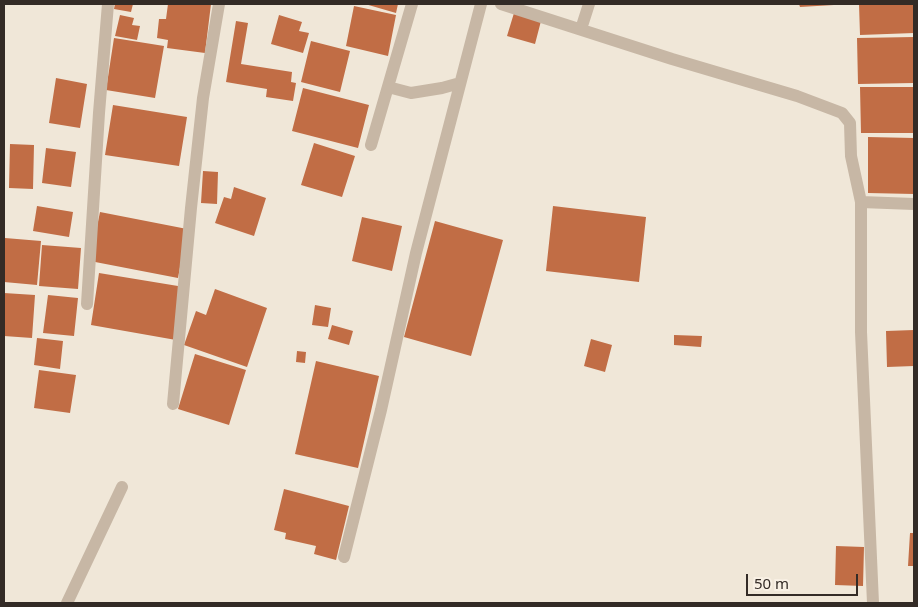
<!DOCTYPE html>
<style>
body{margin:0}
#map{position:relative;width:918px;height:607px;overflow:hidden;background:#f0e7d8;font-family:"Noto Sans",sans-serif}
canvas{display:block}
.frame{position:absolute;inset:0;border:5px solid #332b26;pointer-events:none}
.scale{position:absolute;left:746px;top:574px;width:112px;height:22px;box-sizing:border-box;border:2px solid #332b26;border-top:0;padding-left:6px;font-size:15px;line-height:18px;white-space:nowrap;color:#332b26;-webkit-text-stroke:4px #f8f0e4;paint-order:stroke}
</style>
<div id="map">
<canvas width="918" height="607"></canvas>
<div class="frame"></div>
<div class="scale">50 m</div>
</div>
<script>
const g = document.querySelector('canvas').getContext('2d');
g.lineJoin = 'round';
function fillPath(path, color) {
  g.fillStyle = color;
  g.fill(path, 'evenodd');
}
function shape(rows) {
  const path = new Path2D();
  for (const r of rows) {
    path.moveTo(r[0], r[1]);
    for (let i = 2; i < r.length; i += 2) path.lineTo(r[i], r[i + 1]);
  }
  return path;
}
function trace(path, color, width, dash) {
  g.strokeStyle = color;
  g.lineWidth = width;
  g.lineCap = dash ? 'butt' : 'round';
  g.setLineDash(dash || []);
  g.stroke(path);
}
fillPath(shape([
 [115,4,133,4,131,12,114,9],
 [168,4,211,4,205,53,167,48,168,40,157,38,159,19,166,19],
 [365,4,398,4,396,13],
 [799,4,834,4,834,5,800,7],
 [859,4,914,4,914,33,860,35],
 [354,6,396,15,388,56,346,46],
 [514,13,541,21,535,44,507,36],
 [120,15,134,18,132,25,140,26,137,40,115,36],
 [279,15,302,22,299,31,309,33,303,53,271,44],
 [236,21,248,23,241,64,292,72,291,82,296,83,293,101,266,97,267,89,226,82],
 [914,37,914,83,858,84,857,38],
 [114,38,164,46,155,98,106,90],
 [311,41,350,51,340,92,301,82],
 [56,78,87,84,80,128,49,123],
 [860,87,914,87,914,133,861,133],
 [303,88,369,105,358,148,292,131],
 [113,105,187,117,179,166,105,155],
 [868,137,914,138,914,194,868,193],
 [314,143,355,156,342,197,301,185],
 [10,144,34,145,33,189,9,188],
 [46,148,76,152,71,187,42,183],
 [203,171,218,172,217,204,201,203],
 [234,187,266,198,254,236,215,223,224,197,231,199],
 [37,206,73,212,69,237,33,231],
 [553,206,646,217,639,282,546,271],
 [100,212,187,229,178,278,90,261],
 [362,217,402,226,392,271,352,261],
 [435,221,503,240,471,356,404,337],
 [5,238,41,241,37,285,4,282,4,257],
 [42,245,81,248,78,289,39,286],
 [99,273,184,287,176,340,91,325],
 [215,289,267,308,247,367,184,345,196,311,206,315],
 [4,293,35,295,32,338,4,336],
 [48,295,78,298,74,336,43,333],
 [315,305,331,308,328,327,312,325],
 [332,325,353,331,349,345,328,339],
 [914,330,914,366,887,367,886,331],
 [674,335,702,336,701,347,674,345],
 [37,338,63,341,60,369,34,365],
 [591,339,612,345,605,372,584,366],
 [297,351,306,352,305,363,296,362],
 [195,354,246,370,229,425,178,409],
 [316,361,379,376,358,468,295,454],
 [39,370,76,375,70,413,34,408],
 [284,489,349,506,336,560,314,554,316,546,285,539,286,533,274,530],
 [910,533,914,533,914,566,908,566],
 [836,546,864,547,863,586,835,585]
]), '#c16d45');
trace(shape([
 [501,4,672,59,797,96,842,113,850,123,851,156,861,202,861,332,873,603],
 [581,29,589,4],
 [388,87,411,93,442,88,460,83],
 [371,145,412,4],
 [861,202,914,204],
 [87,304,99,113,108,4],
 [173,404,191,208,203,98,219,4],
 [344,557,381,410,416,253,481,4],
 [67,603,122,487]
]), '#c7b7a5', 12);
</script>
